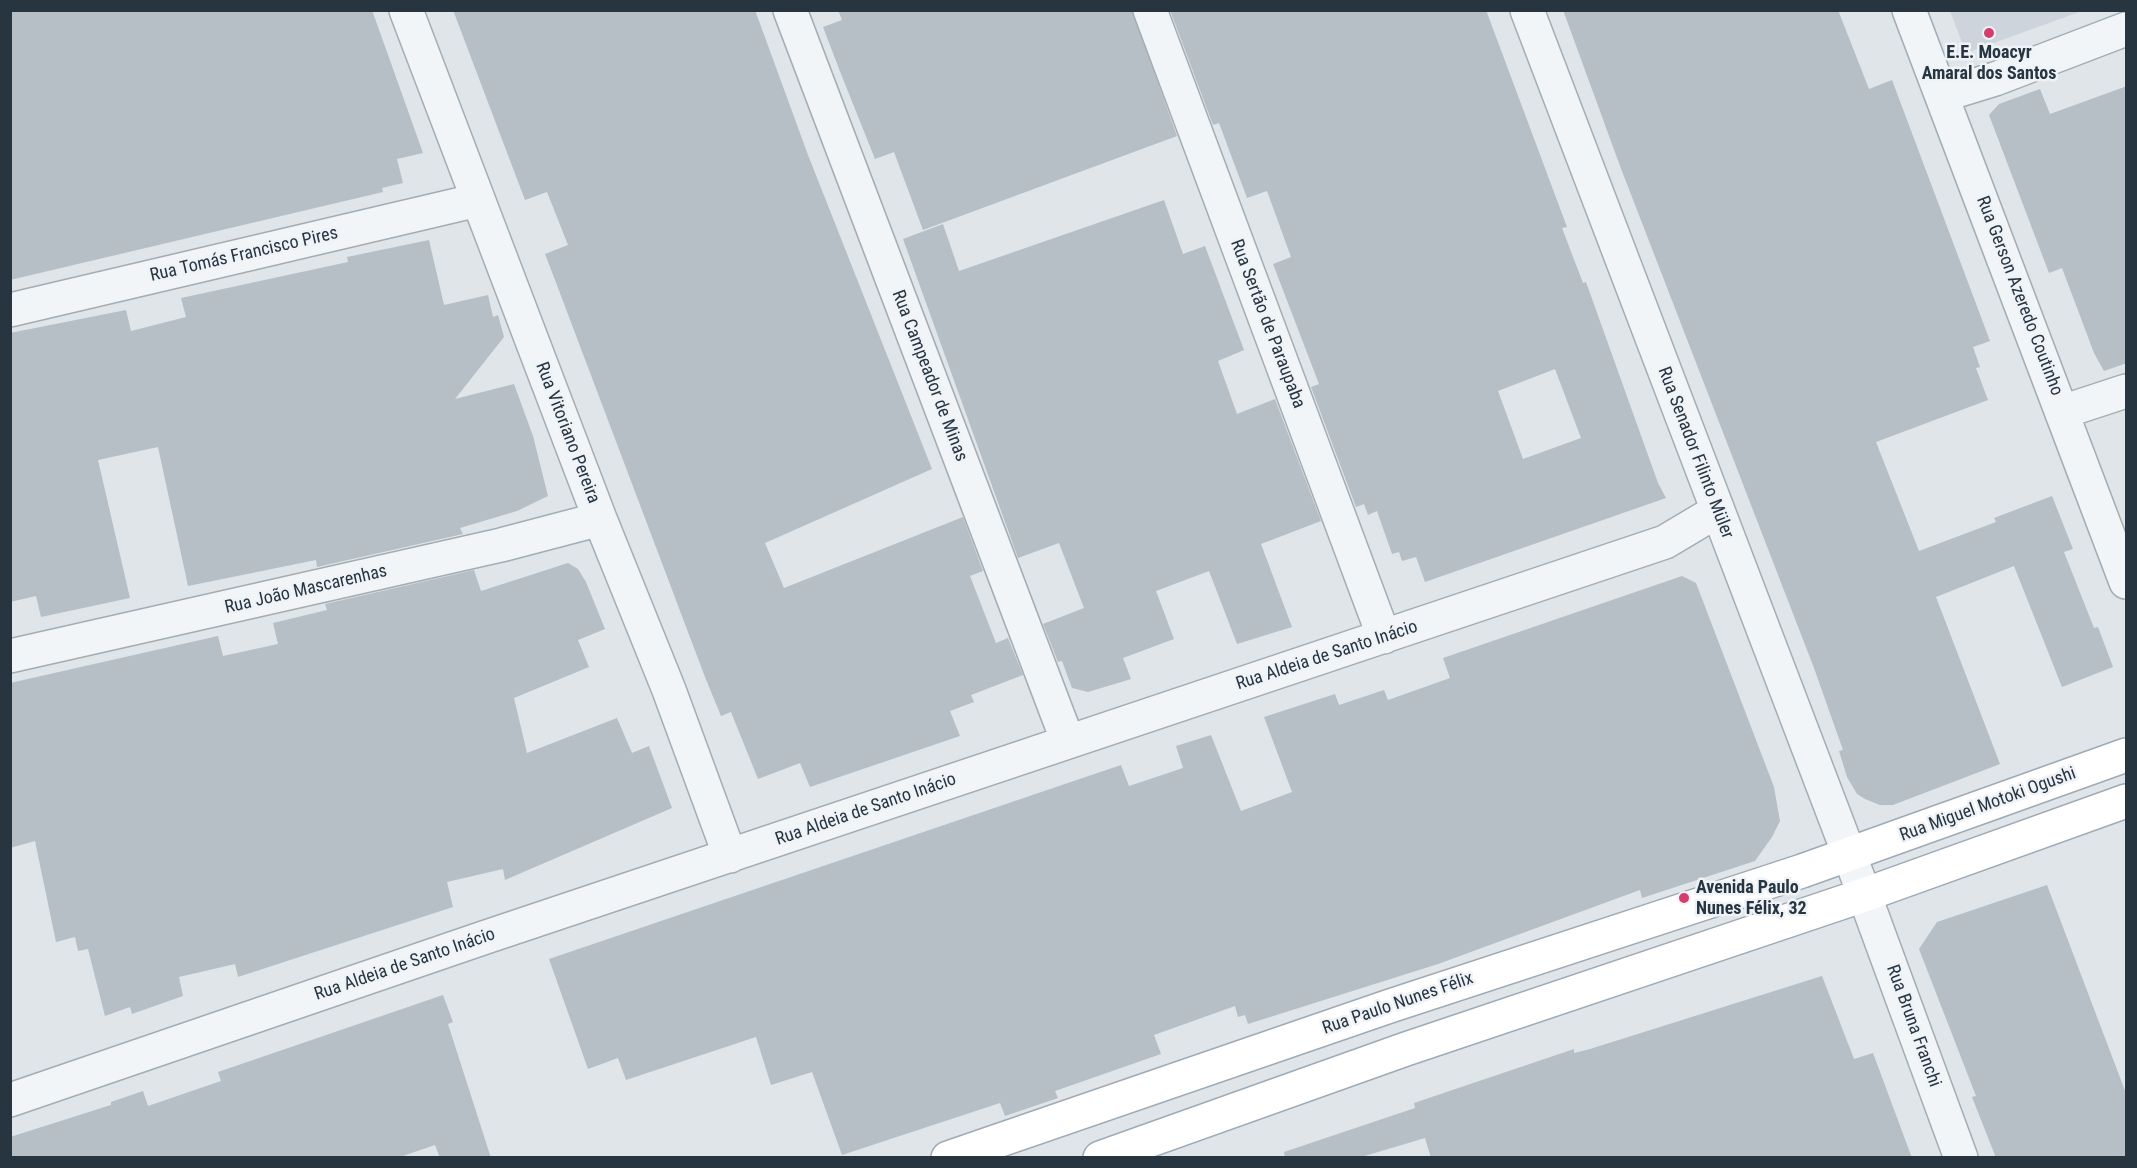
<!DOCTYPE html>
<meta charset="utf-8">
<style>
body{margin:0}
#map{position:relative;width:2137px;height:1168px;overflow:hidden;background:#dfe5e9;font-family:"Roboto Condensed",sans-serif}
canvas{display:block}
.frame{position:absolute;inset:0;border:12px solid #273541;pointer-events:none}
</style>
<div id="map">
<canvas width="2137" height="1168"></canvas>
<div class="frame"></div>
</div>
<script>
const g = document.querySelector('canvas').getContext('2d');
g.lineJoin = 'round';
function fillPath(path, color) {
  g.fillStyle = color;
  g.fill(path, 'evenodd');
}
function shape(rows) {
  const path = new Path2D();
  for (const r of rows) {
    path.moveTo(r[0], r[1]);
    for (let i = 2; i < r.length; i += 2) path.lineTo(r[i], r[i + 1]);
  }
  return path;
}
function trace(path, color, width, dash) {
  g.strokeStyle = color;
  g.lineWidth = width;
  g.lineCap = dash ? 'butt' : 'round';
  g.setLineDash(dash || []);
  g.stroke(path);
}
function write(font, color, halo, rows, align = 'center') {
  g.font = font + ' "Roboto Condensed",sans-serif';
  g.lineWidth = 5;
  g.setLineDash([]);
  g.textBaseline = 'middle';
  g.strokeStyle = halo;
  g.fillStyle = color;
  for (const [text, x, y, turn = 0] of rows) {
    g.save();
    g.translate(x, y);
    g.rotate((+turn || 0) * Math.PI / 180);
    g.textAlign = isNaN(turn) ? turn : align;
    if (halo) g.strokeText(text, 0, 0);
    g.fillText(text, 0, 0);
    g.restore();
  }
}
fillPath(shape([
 [1950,11,2082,11,1966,53]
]), '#cdd4db');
fillPath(shape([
 [10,10,372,10,423,153,397,159,403,183,382,188,383,192,10,280],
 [453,10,755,10,808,155,932,469,765,543,784,588,963,517,983,571,970,576,996,643,1008,638,1023,675,971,695,974,702,950,711,960,736,810,787,800,763,758,779,731,712,721,716,705,677,555,280,545,254,568,245,547,192,525,200],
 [838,10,1132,10,1177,136,923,230,894,152,875,159,841,74,823,27,842,20],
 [1170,10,1486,10,1567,227,1562,228,1583,283,1586,282,1658,483,1666,498,1425,582,1416,557,1402,561,1399,552,1392,554,1377,511,1368,515,1364,504,1356,507,1311,387,1319,384,1273,264,1291,257,1267,191,1247,198,1219,123,1213,125],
 [1555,369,1581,438,1523,459,1498,391],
 [1563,10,1838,10,1869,89,1892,80,1990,341,1973,347,1980,367,1976,368,1988,400,1876,442,1919,551,1996,522,1994,518,2052,496,2073,549,2064,552,2094,628,2098,627,2113,667,2062,687,2014,566,1936,597,2000,764,1893,805,1880,805,1865,799,1857,794,1847,777,1839,751,1843,750,1814,668,1620,166],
 [2127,86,2127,363,2104,371,2094,353,2062,268,2049,273,1989,115,1999,104,2040,89,2050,114],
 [1164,200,1183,254,1205,246,1244,350,1218,361,1237,414,1275,399,1321,521,1261,544,1292,627,1237,644,1209,571,1156,591,1174,639,1123,658,1131,679,1088,692,1072,688,1062,661,1058,662,1043,624,1084,608,1059,543,1018,558,903,239,943,224,959,271],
 [429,240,444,305,488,295,493,317,498,315,504,337,455,399,514,384,533,436,548,496,517,511,460,528,463,534,317,567,316,560,188,586,158,447,98,460,130,598,41,617,36,596,10,602,10,333,126,310,131,331,186,317,181,298,348,262,347,257],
 [568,563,578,569,586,582,605,629,578,640,589,667,514,698,527,753,617,718,632,753,649,746,672,808,505,880,503,869,447,882,453,907,238,977,235,964,179,977,183,996,132,1014,130,1007,105,1016,88,949,78,951,75,937,56,942,35,841,10,848,10,683,218,636,223,656,278,644,273,623,327,610,325,604,474,570,481,591],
 [1682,576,1696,583,1774,787,1780,821,1772,837,1755,861,1642,898,1640,890,1438,964,1248,1024,1245,1015,1238,1017,1235,1006,1154,1035,1161,1054,1055,1091,1058,1098,1005,1116,1000,1103,842,1155,812,1072,771,1085,756,1037,626,1080,618,1058,588,1069,549,959,1121,765,1129,786,1183,768,1176,746,1211,735,1241,811,1292,792,1264,717,1335,694,1339,705,1384,690,1388,700,1450,678,1443,658],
 [2047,885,2127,1096,2127,1158,1996,1158,1972,1097,1976,1096,1919,949,1937,922],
 [1822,976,1854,1059,1873,1053,1912,1158,1431,1158,1425,1138,1358,1158,1285,1158,1284,1152,1415,1108,1414,1103,1574,1049,1574,1053,1590,1049],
 [443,995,453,1022,448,1024,491,1158,440,1158,435,1145,397,1158,10,1158,10,1137,111,1105,111,1102,143,1091,148,1106,221,1081,218,1072]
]), '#b6bfc6');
const minor = shape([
 [406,10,600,519,669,690,730,856],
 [790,10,1068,742],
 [1150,10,1384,637],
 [1527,10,1857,875,1961,1158],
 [1909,10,2126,582],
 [1943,95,1995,79,2126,29],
 [10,310,478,200],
 [2062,412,2126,391],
 [10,656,501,545,600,519],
 [10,1100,486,937,1665,542,1717,511]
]);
const major = shape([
 [948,1158,1390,1006,1802,871,2126,755],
 [1100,1158,1406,1049,1864,895,2126,801]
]);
trace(minor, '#a4adb3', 36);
trace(major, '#9eabb6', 36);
trace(minor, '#f2f5f7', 33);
trace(major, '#fff', 33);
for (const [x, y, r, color] of [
 [1989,33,6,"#d63c6d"],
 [1684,898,6,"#d63c6d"]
]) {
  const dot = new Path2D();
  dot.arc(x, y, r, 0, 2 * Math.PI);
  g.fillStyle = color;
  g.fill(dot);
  trace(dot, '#eff3f7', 2);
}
write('bold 18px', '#273541', '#eff3f7', [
 ["E.E. Moacyr",1989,53],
 ["Amaral dos Santos",1989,74],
 ["Avenida Paulo",1696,888,"left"],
 ["Nunes Félix, 32",1696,909,"left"]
]);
write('18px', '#273541', '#eff3f7', [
 ["Rua Tomás Francisco Pires",244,255,-13],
 ["Rua Gerson Azeredo Coutinho",2019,296,69],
 ["Rua Sertão de Paraupaba",1267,324,69],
 ["Rua Campeador de Minas",929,376,69],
 ["Rua Vitoriano Pereira",567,433,69],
 ["Rua Senador Filinto Müler",1695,453,69],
 ["Rua João Mascarenhas",306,590,-13],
 ["Rua Aldeia de Santo Inácio",1327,656,-18],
 ["Rua Miguel Motoki Ogushi",1988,805,-20],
 ["Rua Aldeia de Santo Inácio",866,810,-19],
 ["Rua Aldeia de Santo Inácio",405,965,-19],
 ["Rua Paulo Nunes Félix",1398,1004,-19],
 ["Rua Bruna Franchi",1913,1026,70]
]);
</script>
